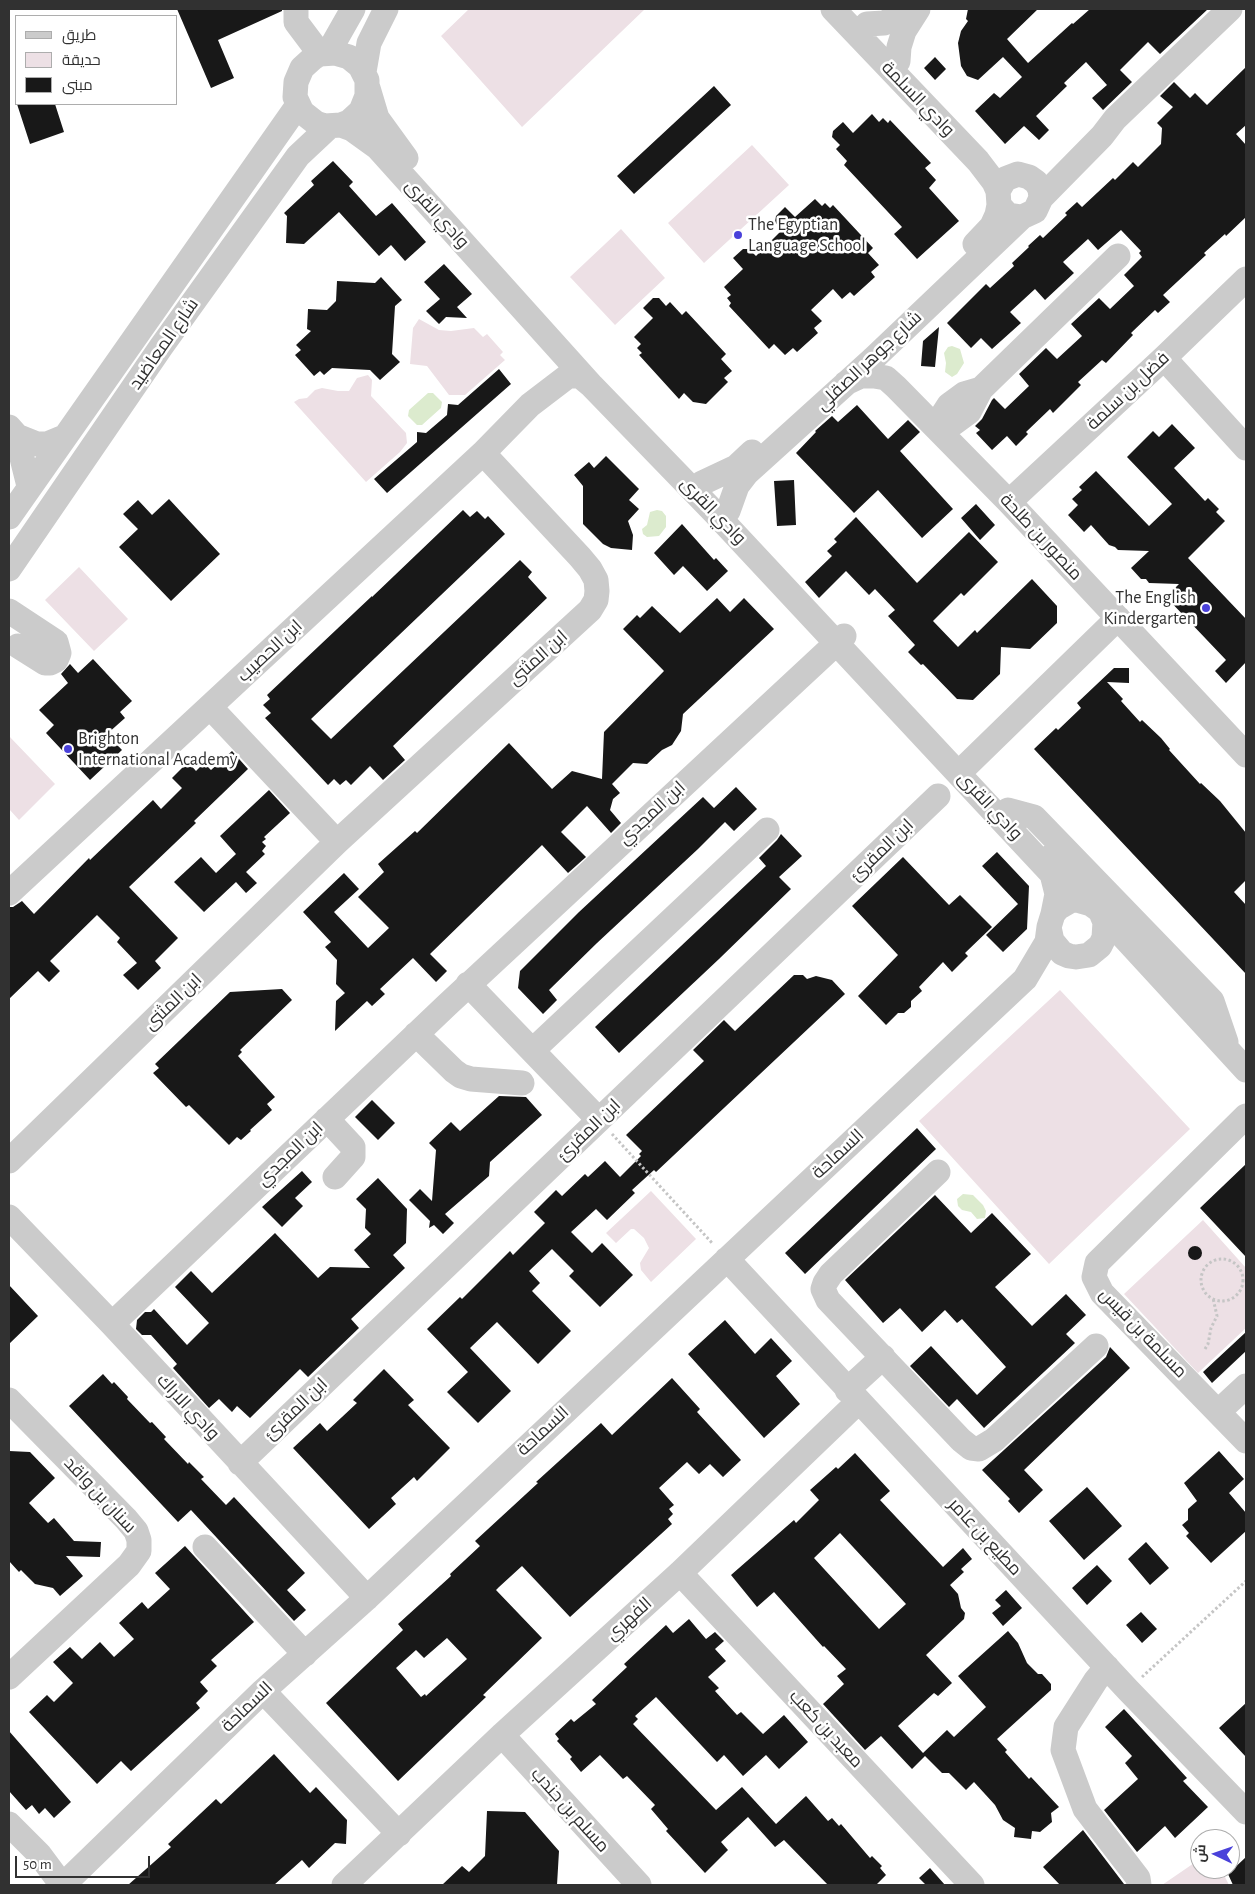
<!DOCTYPE html>
<meta charset="utf-8">
<style>
body{margin:0}
#map{position:relative;width:1255px;height:1894px;overflow:hidden;background:#fff;font-family:"Alegreya Sans",Cairo,sans-serif}
canvas{display:block}
.frame{position:absolute;inset:0;border:10px solid #313131;pointer-events:none}
.legend{position:absolute;left:15px;top:15px;width:162px;height:90px;box-sizing:border-box;background:#fff;border:1px solid #adadad;margin:0;padding:6px 9px;list-style:none;font-size:15px;color:#313131}
.legend li{display:flex;align-items:center;gap:10px;height:25px}
.legend b{width:25px;border:1px solid #adadad}
.north{position:absolute;left:1190px;top:1829px;width:50px;height:50px;box-sizing:border-box;background:#fff;border:1px solid #adadad;border-radius:50%;rotate:273deg;font-size:14px;font-weight:700;line-height:20px;text-align:center;color:#313131}
.north::after{content:'';display:block;margin:auto;width:18px;height:22px;background:#4a41da;clip-path:polygon(50% 0,100% 100%,50% 72%,0 100%)}
.scale{position:absolute;left:15px;top:1856px;width:135px;height:22px;box-sizing:border-box;border:2px solid #313131;border-top:0;padding-left:6px;font-size:15px;line-height:18px;white-space:nowrap;color:#313131;-webkit-text-stroke:4px #fff;paint-order:stroke}
</style>
<div id="map">
<canvas width="1255" height="1894"></canvas>
<div class="frame"></div>
<ul class="legend">
<li><b style="height:6px;background:#cbcbcb"></b>طريق</li>
<li><b style="height:14px;background:#ede0e5"></b>حديقة</li>
<li><b style="height:14px;background:#181818"></b>مبنى</li>
</ul>
<div class="north">ش</div>
<div class="scale">50 m</div>
</div>
<script>
const g = document.querySelector('canvas').getContext('2d');
g.lineJoin = 'round';
function fillPath(path, color) {
  g.fillStyle = color;
  g.fill(path, 'evenodd');
}
function shape(rows) {
  const path = new Path2D();
  for (const r of rows) {
    if (r.length === 3) {
      path.moveTo(r[0] + r[2], r[1]);
      path.arc(r[0], r[1], r[2], 0, 2 * Math.PI);
      continue;
    }
    path.moveTo(r[0], r[1]);
    for (let i = 2; i < r.length; i += 2) path.lineTo(r[i], r[i + 1]);
  }
  return path;
}
function trace(path, color, width, dash) {
  g.strokeStyle = color;
  g.lineWidth = width;
  g.lineCap = dash ? 'butt' : 'round';
  g.setLineDash(dash || []);
  g.stroke(path);
}
function write(font, color, halo, rows, align = 'center') {
  g.font = font + ' "Alegreya Sans",Cairo,sans-serif';
  g.lineWidth = 5;
  g.setLineDash([]);
  g.textBaseline = 'middle';
  g.strokeStyle = halo;
  g.fillStyle = color;
  for (const [text, x, y, turn = 0] of rows) {
    g.save();
    g.translate(x, y);
    g.rotate((+turn || 0) * Math.PI / 180);
    g.textAlign = isNaN(turn) ? turn : align;
    if (halo) g.strokeText(text, 0, 0);
    g.fillText(text, 0, 0);
    g.restore();
  }
}
fillPath(shape([
 [469,9,645,9,522,127,441,36],
 [752,145,789,185,704,263,668,223],
 [621,229,665,278,615,325,570,277],
 [419,319,439,330,451,331,474,328,483,337,487,334,503,352,500,355,505,360,465,395,449,395,427,366,410,364,413,328],
 [368,375,372,380,371,396,406,433,407,443,400,452,366,482,294,402,299,399,307,398,315,390,322,388,338,391,349,391,357,378],
 [79,567,128,619,94,651,45,600],
 [9,736,55,784,19,820,9,809],
 [1060,990,1190,1129,1049,1264,919,1121],
 [651,1191,696,1239,651,1282,641,1270,640,1263,649,1248,644,1238,634,1229,631,1229,616,1243,606,1233],
 [1203,1220,1246,1268,1246,1328,1198,1373,1124,1294],
 [1200,1859,1200,1869,1221,1869,1229,1885,1162,1885]
]), '#ede0e5');
fillPath(shape([
 [952,346,960,349,964,363,957,374,952,377,945,372,946,363,944,353,948,347],
 [428,393,433,393,442,402,441,408,422,425,417,425,408,416,409,410],
 [657,510,662,511,666,516,666,527,659,536,647,537,643,534,642,529,647,525,650,512],
 [963,1194,973,1195,983,1205,986,1211,985,1218,977,1219,971,1212,962,1210,958,1206,957,1199]
]), '#dcebce');
fillPath(shape([
 [177,9,282,9,282,11,218,40,234,78,211,88],
 [968,9,1038,9,1007,39,1028,63,1072,23,1073,24,1090,9,1208,9,1160,54,1148,42,1120,70,1132,82,1103,110,1092,98,1107,85,1086,62,1064,83,1067,86,1036,116,1049,130,1039,140,1024,126,1005,144,975,111,994,93,1000,98,1022,77,1003,57,978,80,967,76,961,66,958,43,961,31,968,21,966,19],
 [935,57,946,69,935,80,924,68],
 [1246,67,1246,125,1236,134,1246,145,1246,217,1226,236,1225,234,1204,253,1206,255,1163,295,1170,302,1158,313,1155,310,1131,333,1133,335,1106,363,1102,360,1078,382,1081,385,1053,413,1050,409,1026,432,1028,434,1016,446,1007,436,992,450,976,433,980,430,975,426,982,419,992,400,994,398,1005,409,1029,386,1019,374,1046,348,1057,359,1082,336,1071,324,1099,298,1110,309,1134,286,1124,275,1142,257,1139,253,1141,251,1121,230,1098,250,1088,239,1063,262,1074,273,1045,300,1035,289,1010,312,1021,323,992,349,981,338,971,348,947,323,986,284,990,288,1014,266,1012,263,1029,247,1028,246,1040,235,1043,238,1067,215,1065,213,1077,202,1082,207,1113,178,1115,180,1133,162,1138,167,1161,144,1162,128,1157,123,1173,107,1160,96,1174,82,1190,98,1195,93,1207,105],
 [714,86,731,105,634,194,617,176],
 [17,104,55,104,64,132,30,144],
 [872,114,879,122,883,118,888,123,890,120,931,163,925,168,936,180,929,188,959,221,917,259,894,234,902,227,844,165,847,161,836,149,840,145,832,137,833,131,843,122,853,133],
 [333,161,353,182,349,186,376,216,392,203,426,242,405,261,391,245,379,256,339,212,304,244,286,243,287,216,284,213,314,185,311,181],
 [815,199,822,206,825,203,830,208,833,205,873,248,868,253,879,265,871,272,875,277,854,296,850,292,842,299,833,289,811,310,822,321,814,328,818,333,797,352,793,348,785,355,774,344,769,349,729,306,731,303,727,298,731,295,724,287,743,269,733,258,743,249,749,249,756,256,782,230,775,222,776,216,785,207,795,217],
 [444,264,472,294,457,307,467,318,446,317,439,324,426,311,440,299,424,282],
 [381,277,402,300,395,306,392,354,400,362,380,380,370,370,332,368,324,375,320,371,314,376,295,355,301,350,296,345,311,331,307,329,308,309,327,310,336,301,337,281,375,283],
 [653,298,659,298,666,306,670,302,682,315,686,311,726,354,721,359,732,371,724,378,728,382,706,404,693,402,684,393,679,399,639,355,642,353,637,348,641,344,634,337,653,318,643,308],
 [939,327,935,367,921,366,923,341],
 [499,369,511,384,387,493,374,479,417,442,417,432,426,433,447,415,448,404,458,405],
 [857,405,888,439,908,420,920,432,900,451,953,509,922,538,878,490,854,513,796,453,816,432,815,431,832,416,838,422],
 [1172,424,1195,448,1174,468,1205,501,1208,498,1219,509,1216,512,1225,521,1188,558,1246,619,1246,662,1226,683,1215,671,1226,660,1166,597,1179,584,1149,583,1146,579,1141,579,1131,568,1149,551,1118,550,1115,547,1109,545,1091,525,1084,532,1068,515,1078,505,1072,499,1082,490,1079,487,1096,471,1149,526,1172,504,1127,457,1153,431,1159,437],
 [606,456,639,489,629,500,639,509,628,521,633,535,632,550,611,548,603,544,583,524,583,486,574,475,589,462,594,468],
 [794,480,796,525,777,526,774,481],
 [169,499,220,554,171,601,119,547,138,529,123,514,138,500,152,515],
 [976,504,995,525,980,540,961,518],
 [463,510,470,517,477,511,485,519,488,516,505,534,311,719,331,739,520,560,532,572,528,577,547,598,393,746,405,760,383,780,370,766,351,785,346,780,340,785,334,779,328,785,265,718,271,713,263,705,270,699,267,695,372,596,372,597],
 [856,517,917,583,969,532,998,562,964,596,961,593,933,621,958,647,975,630,977,633,1032,579,1057,606,1057,623,1030,649,1001,647,1000,674,973,700,957,699,923,664,921,665,908,652,915,645,888,616,895,610,875,589,869,595,846,571,819,598,805,582,832,556,827,551,837,542,834,539],
 [682,524,714,560,716,558,728,571,707,591,683,566,674,575,654,553],
 [717,598,730,612,744,598,774,629,683,714,681,731,672,745,662,750,647,764,633,763,612,784,620,793,613,799,610,810,621,823,611,833,587,806,561,832,586,857,568,873,542,845,430,954,447,971,436,982,413,958,380,989,385,994,372,1006,367,1001,335,1031,336,1001,345,993,336,984,337,960,325,947,331,942,303,912,344,873,359,889,334,912,368,948,389,928,358,897,384,872,378,864,415,831,417,833,509,743,552,789,572,771,602,779,604,732,664,671,623,629,637,615,640,618,652,606,680,633],
 [93,659,132,701,120,712,125,718,107,734,122,750,90,780,46,733,54,725,39,710,68,683,61,674,70,664,78,673],
 [1114,668,1129,668,1129,683,1107,682,1123,699,1121,701,1140,722,1142,720,1161,738,1170,749,1169,750,1200,784,1201,783,1220,801,1246,833,1246,880,1234,892,1246,905,1246,974,1034,749,1056,728,1058,730,1081,708,1077,703],
 [232,751,248,769,194,821,196,823,129,887,178,938,155,961,161,968,138,990,123,975,137,963,117,942,120,938,97,915,50,961,60,971,49,982,38,971,9,999,9,907,13,907,22,901,34,914,89,858,90,860,153,800,161,809,182,788,172,778,188,762,196,771,204,763,211,770],
 [736,787,757,809,734,831,725,822,698,849,597,943,549,990,557,1000,543,1014,518,988,520,971,579,912,703,797,714,808],
 [269,790,290,813,264,837,266,839,262,842,266,846,262,851,265,854,246,872,257,883,246,893,236,882,204,912,174,882,201,857,216,873,236,854,220,836],
 [781,834,802,856,779,877,791,889,719,959,619,1053,595,1027,766,866,759,858,777,840],
 [997,852,1029,886,1027,929,1003,952,986,935,1018,904,982,866],
 [903,857,949,905,960,895,992,927,965,953,968,956,952,972,943,962,919,987,922,991,911,1001,911,1007,904,1013,898,1013,886,1025,858,996,898,955,852,906],
 [794,975,803,975,807,979,816,976,832,980,845,994,656,1172,654,1170,632,1190,635,1193,607,1220,596,1209,571,1232,592,1253,602,1243,633,1275,600,1307,569,1276,574,1271,552,1249,529,1271,540,1283,532,1291,571,1331,538,1364,497,1322,470,1348,511,1391,478,1423,447,1392,468,1372,427,1329,460,1297,462,1299,510,1251,513,1255,545,1223,534,1212,556,1190,562,1196,585,1174,588,1177,605,1161,620,1177,641,1156,639,1154,642,1151,626,1135,704,1061,693,1050,724,1020,735,1031],
 [282,989,292,1000,240,1050,242,1052,238,1056,275,1097,267,1104,272,1110,250,1130,251,1131,241,1140,237,1137,229,1145,189,1105,186,1107,153,1073,159,1068,155,1064,230,992],
 [499,1096,526,1097,542,1115,490,1162,489,1176,445,1214,454,1223,443,1234,434,1225,429,1228,430,1221,409,1200,420,1189,432,1201,436,1150,429,1143,451,1122,460,1131],
 [372,1100,395,1123,378,1140,355,1117],
 [917,1128,936,1149,805,1274,785,1253],
 [1246,1164,1246,1257,1200,1208],
 [302,1171,312,1182,295,1198,303,1206,282,1227,262,1207],
 [378,1178,407,1209,406,1243,393,1255,405,1268,351,1319,359,1328,308,1377,300,1369,250,1418,237,1406,232,1412,219,1399,209,1408,173,1368,177,1364,151,1335,142,1335,136,1329,137,1320,145,1312,151,1312,154,1309,187,1345,209,1323,175,1287,191,1271,212,1293,275,1233,318,1278,330,1267,370,1268,354,1250,371,1234,365,1228,366,1209,356,1199],
 [935,1195,971,1233,992,1213,1031,1254,995,1287,1032,1326,1066,1294,1086,1315,1066,1334,1075,1343,984,1428,957,1399,949,1407,910,1366,931,1346,977,1395,1006,1367,962,1319,957,1323,945,1310,922,1332,900,1308,883,1323,845,1280],
 [1195,1253,7],
 [9,1285,38,1316,9,1344],
 [725,1320,755,1354,771,1338,792,1361,776,1376,800,1404,764,1438,688,1354],
 [1246,1332,1246,1351,1212,1383,1203,1372],
 [1110,1347,1130,1368,1024,1470,1043,1490,1019,1513,1008,1501,1010,1499,982,1470,1106,1357],
 [384,1369,414,1400,408,1405,450,1448,417,1481,414,1477,391,1498,396,1504,369,1529,293,1448,320,1423,327,1431,357,1403,353,1400],
 [103,1374,112,1384,114,1382,128,1397,127,1399,150,1423,152,1422,166,1437,164,1439,188,1464,189,1462,204,1477,201,1479,226,1505,234,1497,305,1573,287,1590,306,1610,294,1621,191,1510,178,1522,69,1406],
 [672,1378,700,1409,697,1412,741,1460,723,1477,710,1464,699,1474,687,1462,659,1488,674,1505,669,1509,673,1514,668,1519,672,1524,570,1617,522,1566,499,1587,496,1590,542,1638,483,1695,486,1697,398,1781,326,1703,403,1630,398,1624,451,1576,450,1574,480,1546,475,1541,538,1483,536,1482,601,1423,612,1435],
 [447,1638,467,1659,426,1696,425,1694,421,1697,396,1668,416,1650,424,1658],
 [9,1451,30,1452,55,1478,29,1503,48,1523,54,1518,74,1541,101,1542,100,1557,66,1556,83,1576,60,1596,53,1588,35,1584,21,1570,19,1572,9,1561],
 [1219,1451,1244,1479,1229,1493,1246,1513,1246,1531,1211,1563,1186,1536,1189,1533,1182,1525,1188,1520,1188,1509,1197,1501,1184,1483],
 [855,1453,890,1491,880,1500,943,1567,963,1548,972,1559,961,1569,964,1572,950,1585,958,1594,961,1608,965,1613,964,1619,926,1655,952,1683,938,1696,934,1693,898,1726,923,1753,947,1730,954,1737,986,1707,958,1676,1008,1631,1018,1643,1027,1663,1038,1674,1042,1674,1051,1684,1051,1690,997,1739,1007,1750,1005,1752,1029,1779,1031,1777,1059,1807,1051,1813,1052,1822,1040,1832,1032,1831,1031,1839,1014,1837,1015,1828,1003,1820,995,1805,974,1782,966,1790,949,1773,942,1773,925,1756,912,1769,881,1736,865,1750,823,1704,844,1684,837,1676,846,1669,824,1646,823,1647,774,1592,757,1607,731,1575,794,1520,796,1523,819,1500,810,1490,836,1467,838,1469],
 [840,1533,906,1604,879,1629,814,1558],
 [1087,1487,1122,1526,1084,1560,1049,1521],
 [1146,1542,1169,1568,1150,1585,1128,1559],
 [185,1546,254,1622,211,1660,217,1666,200,1682,208,1691,196,1703,200,1708,131,1771,121,1761,97,1784,29,1712,47,1695,54,1702,73,1683,53,1662,70,1647,82,1659,100,1642,114,1657,134,1639,119,1623,142,1602,148,1609,170,1589,155,1573],
 [1097,1565,1112,1581,1087,1605,1072,1588],
 [1006,1590,1022,1608,1003,1626,992,1613,1001,1606,995,1600],
 [1141,1612,1157,1629,1142,1643,1126,1625],
 [689,1619,706,1639,715,1632,724,1641,715,1649,726,1661,708,1677,719,1688,715,1691,737,1715,741,1712,763,1734,784,1715,808,1742,779,1769,766,1755,743,1776,724,1755,717,1762,656,1697,635,1716,638,1719,633,1724,716,1810,742,1787,776,1824,806,1796,828,1821,832,1818,839,1826,841,1824,870,1858,872,1856,882,1866,880,1868,886,1875,876,1885,828,1885,784,1840,775,1847,748,1817,721,1842,728,1850,705,1873,666,1831,668,1829,651,1809,655,1805,627,1776,623,1779,600,1755,581,1772,570,1759,572,1757,557,1741,559,1739,555,1734,571,1719,574,1722,596,1704,592,1700,627,1667,624,1664,666,1625,673,1633],
 [1246,1703,1246,1757,1219,1728],
 [1124,1709,1187,1778,1183,1781,1208,1807,1175,1838,1165,1826,1137,1852,1104,1810,1138,1779,1125,1763,1132,1756,1105,1727],
 [9,1731,71,1802,54,1818,45,1808,39,1814,32,1805,26,1810,9,1791],
 [274,1754,310,1793,316,1787,347,1820,346,1844,335,1843,309,1868,302,1860,274,1885,128,1885,171,1847,168,1844,216,1799,221,1804],
 [487,1811,525,1812,559,1851,557,1885,442,1885,462,1866,469,1872,485,1856],
 [1083,1830,1124,1884,1125,1885,1060,1885,1043,1867],
 [1246,1857,1246,1885,1233,1885,1228,1874],
 [930,1868,945,1885,926,1885,919,1878]
]), '#181818');
trace(shape([
 [612,1134,713,1244],
 [1222,1280,21],
 [1205,1349,1208,1344,1211,1328,1217,1316,1213,1298],
 [1142,1677,1246,1581]
]), '#c5c5c5', 3, [2.5, 2.5]);
trace(shape([
 [296,9,296,22,320,54],
 [833,9,978,161,994,182,998,191],
 [867,24,884,23,916,9],
 [328,53,353,9],
 [898,61,899,47,904,31,918,9],
 [364,72,369,43,386,9],
 [368,88,377,118,406,158],
 [341,125,349,122,361,111,367,96,367,80,360,66,349,57,335,53,320,54,313,58,302,68,296,82,295,97,302,112,316,123,325,126,341,125,352,129,377,147,592,386,715,513,1052,874,1057,894,1053,914],
 [1041,198,1040,189,1036,182,1029,177,1018,174,1005,179,998,191,999,205,1008,215,1022,217,1035,211,1041,198,1102,136,1115,119,1230,9],
 [975,244,992,226,997,215,999,205],
 [1164,358,1246,448],
 [846,383,861,376,874,376,886,378,896,387,1009,502,1246,755],
 [9,427,17,436,37,444,47,444,64,437],
 [9,429,21,454,29,486],
 [938,429,954,423,969,412,981,389,1118,256],
 [938,429,940,419,949,405,964,394,981,389],
 [694,491,702,483,736,467,752,452],
 [1009,502,1164,358,1246,279],
 [9,517,298,105],
 [721,519,728,511,737,486,747,473,873,359,1022,217],
 [9,569,161,347,298,156,330,126],
 [9,611,56,642,59,653,56,660,50,663,45,663,18,646],
 [210,707,337,842],
 [966,766,1118,618],
 [1008,810,1034,817,1212,1001,1226,1042],
 [1050,857,1091,904],
 [9,893,483,453,530,405,568,376,580,376,592,386],
 [1102,915,1105,922,1104,938,1100,946,1089,955,1076,957,1069,956,1062,953,1052,941,1049,927,1053,914,1058,908,1070,901,1077,900,1091,904,1098,909,1246,1070],
 [468,984,599,1120],
 [416,1034,454,1071,461,1076,471,1079,522,1083],
 [533,1050,767,830],
 [1246,1116,1097,1263,1094,1277,1102,1293,1246,1441],
 [327,1119,353,1147,353,1157,335,1177],
 [9,1161,337,842,590,610,596,600,597,591,596,580,590,569,580,557,483,453],
 [938,1172,831,1274,825,1283,823,1289,828,1300,961,1440,971,1448,979,1449,994,1440,1096,1346],
 [9,1217,112,1324,367,1598],
 [727,1259,1128,1690,1246,1812],
 [112,1324,447,1005,844,636],
 [847,1390,883,1357],
 [9,1400,126,1519,136,1531,139,1540,139,1551,129,1565,9,1677],
 [1219,1411,1246,1386],
 [240,1463,938,796],
 [205,1547,305,1654],
 [680,1573,972,1885],
 [1107,1667,1096,1680,1066,1727,1063,1750,1085,1809,1138,1878,1139,1885],
 [263,1691,399,1834],
 [502,1735,639,1885],
 [9,1824,39,1854,62,1885],
 [63,1885,263,1691,367,1598,1025,979,1047,942,1049,927],
 [344,1885,502,1735,680,1573,858,1402]
]), '#cbcbcb', 25);
for (const [x, y, r, color] of [
 [738,235,5,"#4a41da"],
 [1206,608,5,"#4a41da"],
 [68,749,5,"#4a41da"]
]) {
  const dot = new Path2D();
  dot.arc(x, y, r, 0, 2 * Math.PI);
  g.fillStyle = color;
  g.fill(dot);
  trace(dot, '#fff', 2);
}
write('18px', '#313131', '#fff', [
 ["وادي السلمة",918,99,46],
 ["وادي القرى",437,214,48],
 ["شارع المعاضيد",164,344,-55],
 ["شارع جوهر الصقلي",869,361,-43],
 ["فضل بن سلمة",1128,391,-43],
 ["وادي القرى",713,511,46],
 ["منصور بن طلحة",1041,537,47],
 ["ابن الحصيب",270,651,-43],
 ["ابن المثنى",538,658,-42],
 ["وادي القرى",990,806,47],
 ["ابن المجدي",652,813,-43],
 ["ابن المقرئ",882,850,-44],
 ["ابن المثنى",173,1002,-44],
 ["ابن المقرئ",589,1130,-44],
 ["ابن المجدي",290,1154,-44],
 ["السماحة",838,1154,-43],
 ["مسلمة بن قيس",1143,1333,46],
 ["وادي الاراك",188,1407,47],
 ["ابن المقرئ",296,1409,-44],
 ["السماحة",543,1431,-43],
 ["سنان بن واقد",100,1495,47],
 ["مطيع بن عامر",985,1537,47],
 ["الفهري",629,1619,-42],
 ["السماحة",247,1707,-44],
 ["معبد بن كعب",826,1729,47],
 ["مسلم بن جندب",570,1810,48]
]);
write('18px', '#313131', '#fff', [
 ["The Egyptian",748,225],
 ["Language School",748,246],
 ["The English",1196,598,"right"],
 ["Kindergarten",1196,619,"right"],
 ["Brighton",78,739],
 ["International Academy",78,760]
], 'left');
</script>
